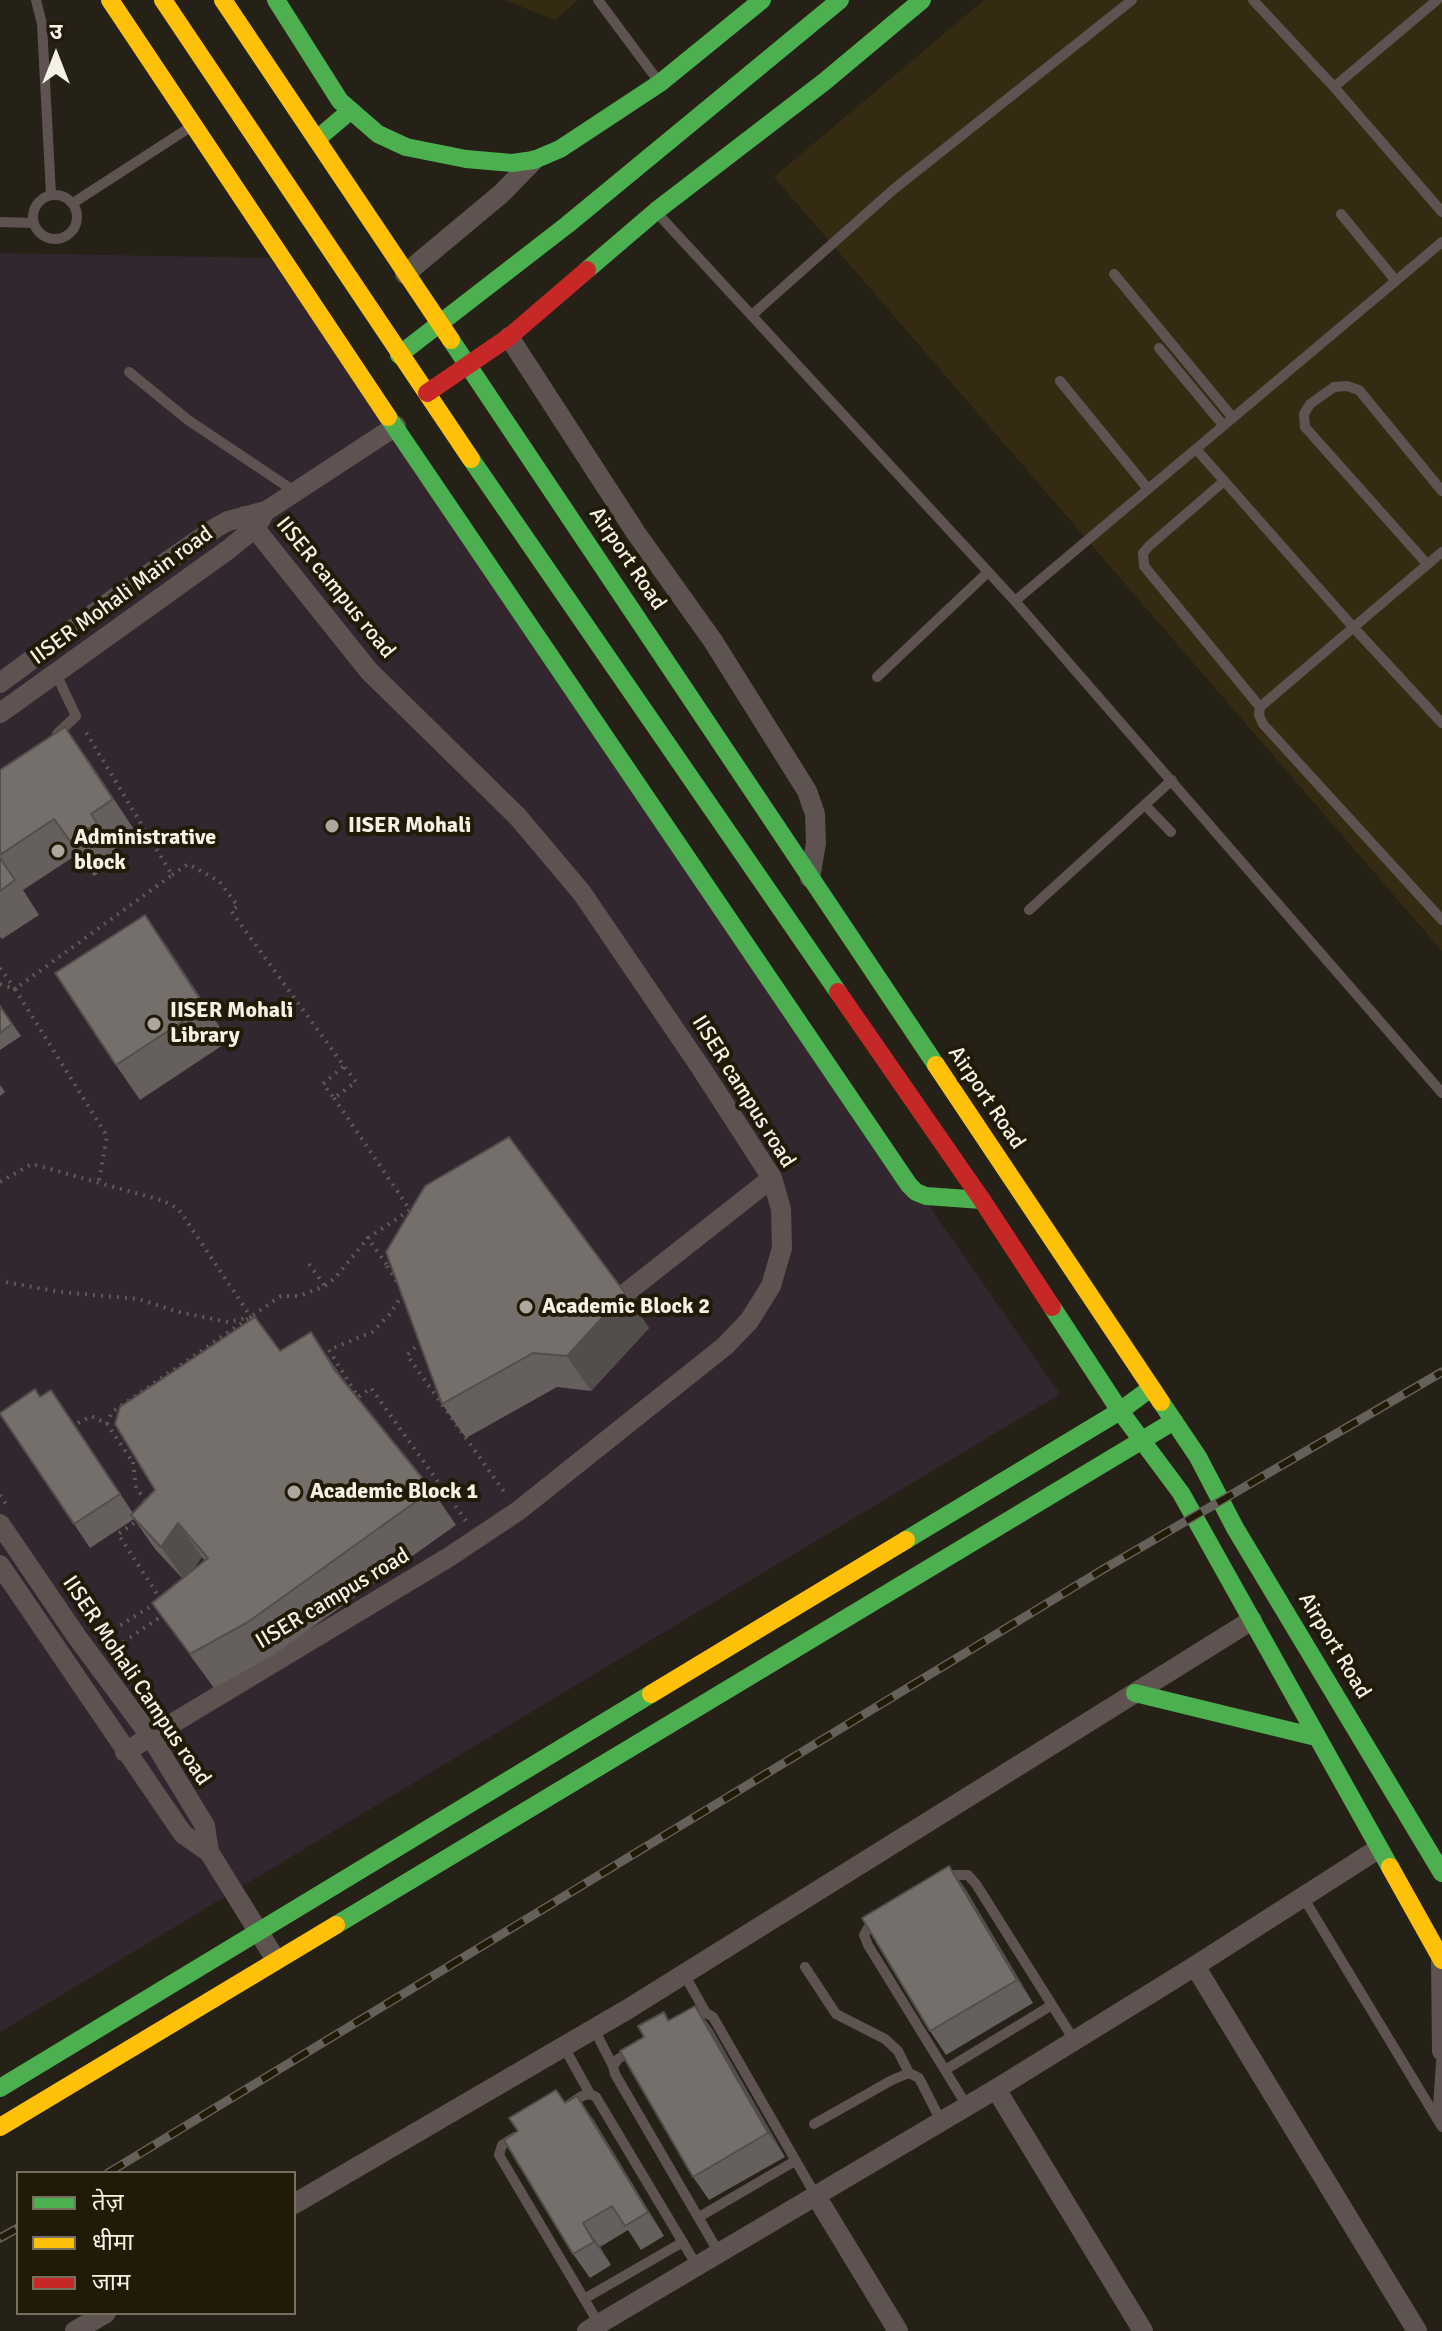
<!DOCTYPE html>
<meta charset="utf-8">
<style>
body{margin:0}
#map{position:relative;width:1442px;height:2331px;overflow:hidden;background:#252116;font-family:Signika,"Noto Sans Devanagari",sans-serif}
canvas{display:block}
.legend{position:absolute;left:16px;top:2171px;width:280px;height:144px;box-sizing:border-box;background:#211a07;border:2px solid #767060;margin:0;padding:10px 14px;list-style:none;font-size:24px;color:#f6f1e5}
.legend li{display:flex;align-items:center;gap:16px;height:40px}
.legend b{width:40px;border:2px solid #767060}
.north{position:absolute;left:16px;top:16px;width:80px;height:80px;-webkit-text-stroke:6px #211a07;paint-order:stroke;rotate:0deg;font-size:22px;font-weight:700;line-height:32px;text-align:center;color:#f6f1e5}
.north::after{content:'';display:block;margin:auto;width:28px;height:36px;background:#f6f1e5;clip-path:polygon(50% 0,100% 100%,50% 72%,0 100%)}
</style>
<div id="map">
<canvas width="1442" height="2331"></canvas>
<ul class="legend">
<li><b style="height:10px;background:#4caf50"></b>तेज़</li>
<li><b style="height:10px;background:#ffc107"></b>धीमा</li>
<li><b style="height:10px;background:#c62828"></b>जाम</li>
</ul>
<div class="north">उ</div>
</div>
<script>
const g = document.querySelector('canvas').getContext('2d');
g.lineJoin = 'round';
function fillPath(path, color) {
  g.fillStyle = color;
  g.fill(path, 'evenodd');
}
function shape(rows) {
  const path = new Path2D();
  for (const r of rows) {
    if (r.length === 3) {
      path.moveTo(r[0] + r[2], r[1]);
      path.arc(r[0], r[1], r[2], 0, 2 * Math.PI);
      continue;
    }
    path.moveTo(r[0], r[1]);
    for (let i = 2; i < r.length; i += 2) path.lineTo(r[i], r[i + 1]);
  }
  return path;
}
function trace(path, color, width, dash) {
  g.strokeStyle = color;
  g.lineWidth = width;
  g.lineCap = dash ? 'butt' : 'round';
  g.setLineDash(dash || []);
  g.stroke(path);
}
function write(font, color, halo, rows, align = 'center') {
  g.font = font + ' Signika,sans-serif';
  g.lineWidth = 8;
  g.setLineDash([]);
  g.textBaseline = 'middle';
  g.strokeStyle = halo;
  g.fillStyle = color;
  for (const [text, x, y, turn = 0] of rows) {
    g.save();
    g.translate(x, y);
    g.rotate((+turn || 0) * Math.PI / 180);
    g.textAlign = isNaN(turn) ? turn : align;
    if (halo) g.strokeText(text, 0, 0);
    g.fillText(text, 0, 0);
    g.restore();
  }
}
fillPath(shape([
 [504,0,578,0,555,20],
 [984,0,1442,0,1442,951,774,177]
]), '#342b12');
fillPath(shape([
 [0,253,270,258,1060,1394,0,2032]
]), '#32262f');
trace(shape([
 [172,875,188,864,219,881,238,906,231,911,344,1066,356,1082,334,1098,323,1084,344,1066],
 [0,968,15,989,172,875,84,729],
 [0,984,15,989,107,1136,99,1181],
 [334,1098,410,1210,368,1238,387,1265],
 [0,1182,32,1164,164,1201,178,1209,184,1217,251,1317,228,1322,179,1312,138,1299,60,1292,0,1281],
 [309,1264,325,1286],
 [387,1266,398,1284],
 [403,1294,389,1315,372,1332,329,1350,358,1397,371,1388,466,1521],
 [421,1342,407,1355,507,1496],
 [78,1423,91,1416,107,1424,132,1461],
 [107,1424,112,1412,281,1296,299,1296,325,1286,335,1278,368,1238],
 [133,1462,136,1488,147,1502],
 [0,1495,8,1507],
 [100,1638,161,1600,118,1534,139,1520],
 [110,1651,166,1613]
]), '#615b56', 4, [2, 6]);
trace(shape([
 [36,0,42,24,51,195],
 [598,0,659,82],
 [1253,0,1334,87,1442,212],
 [1334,87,1437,0],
 [55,217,22],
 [73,203,192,126],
 [658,214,1015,601,1442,1093],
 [1341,214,1396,281],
 [0,222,34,223],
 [1114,274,1233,418],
 [752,315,894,189,1132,0],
 [1159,348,1223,425],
 [129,372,188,420,294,491],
 [1060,381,1148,489],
 [1196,449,1353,627,1442,723],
 [1223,482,1149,546,1143,553,1144,566,1260,707],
 [1442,552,1260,707,1259,715,1263,724,1442,920],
 [1427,564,1305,427,1304,414,1310,404,1334,387,1347,386,1359,390,1442,491],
 [1015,601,1442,242],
 [56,674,76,716,57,734],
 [877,677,988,572],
 [1145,805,1171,832],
 [1029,910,1172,780],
 [945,1881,955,1875,968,1875,976,1884,1074,2040],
 [1303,1897,1442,2127],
 [877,1922,868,1928,864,1935,868,1945,967,2106],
 [805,1967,836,2014,885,2039,898,2051,909,2073],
 [684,1974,706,2013],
 [689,2018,706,2013,713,2017,816,2196],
 [594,2029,613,2066],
 [564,2047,590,2094],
 [634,2050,618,2059,613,2066,615,2074,719,2253],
 [945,2070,1052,2005],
 [570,2104,582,2096,590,2094,596,2097,697,2266],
 [1437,2119,1442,2050],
 [814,2124,892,2080,909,2073,919,2078,941,2121],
 [515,2137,502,2145,499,2155,599,2324],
 [699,2217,795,2161],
 [584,2299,683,2242]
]), '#5e5351', 10);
trace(shape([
 [405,274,502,193,534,160],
 [509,337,636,533,713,641,807,791,815,814,816,843,810,878],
 [0,683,127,589,217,527,228,521,266,511,396,426],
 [0,713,229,549,256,527,262,517],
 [627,1292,772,1178],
 [0,1524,77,1637,151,1737,205,1826,209,1852],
 [0,1565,183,1834,209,1852,276,1960],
 [125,1752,449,1557,518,1511,725,1346,749,1321,771,1286,782,1248,781,1209,772,1178,701,1068,582,893,518,817,369,671,245,516],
 [1441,1959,1442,2051],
 [1195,1966,1417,2331],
 [996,2089,1143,2331],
 [816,2196,898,2331],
 [294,2204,628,2009,1252,1620],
 [75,2331,106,2313],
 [587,2331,996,2089,1195,1966,1378,1849]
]), '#5e5351', 20);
trace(shape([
 [276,0,340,101,378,134,406,147,466,159,512,163,534,160,560,149,660,83,762,0],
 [317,139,350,111],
 [587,270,656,211,824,82,922,0],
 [451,340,936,1065],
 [399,355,567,225,840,0],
 [388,417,909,1185,916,1192,926,1196,982,1200],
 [471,459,838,992],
 [1052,1307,1120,1411,1181,1493,1390,1867],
 [1161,1402,1198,1457,1235,1528,1442,1873],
 [906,1540,1120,1411,1151,1388],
 [1135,1693,1316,1737],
 [336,1925,1174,1421],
 [0,2088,651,1694]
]), '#4caf50', 18);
trace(shape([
 [110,0,388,417],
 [163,0,471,459],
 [223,0,451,340],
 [936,1065,1161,1402],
 [651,1694,906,1540],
 [1390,1867,1442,1960],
 [0,2127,336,1925]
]), '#ffc107', 18);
trace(shape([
 [427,393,509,337,587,270],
 [838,992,982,1200,1052,1307]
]), '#c62828', 18);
const rail = shape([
 [108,2173,1102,1570,1442,1372],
 [0,2238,18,2228]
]);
trace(rail, '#66605a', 9);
trace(rail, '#211a07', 6, [18]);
fillPath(shape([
 [89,761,137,834,115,848,121,858,94,876,78,854,23,890,39,915,2,939,0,937,0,770],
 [145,915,229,1041,140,1100,116,1065],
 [0,1006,21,1036,0,1050],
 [0,1085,5,1092,0,1096],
 [625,1293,649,1328,591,1391,557,1387,466,1438,442,1404],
 [335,1367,346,1384,432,1490,456,1525,272,1656,214,1688,152,1603,183,1579,155,1549,134,1519,90,1548,74,1524,40,1397,51,1390,133,1513,155,1490],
 [202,1557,205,1561,191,1572],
 [949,1866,966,1890,1033,2003,946,2055,930,2031],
 [695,2006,712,2029,785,2157,709,2200,693,2177,644,2037,664,2012,669,2020],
 [566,2102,593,2119,664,2236,641,2250,628,2230,600,2247,611,2265,590,2278,573,2254]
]), '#655f5d');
fillPath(shape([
 [65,727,89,761,137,834,113,799],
 [145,915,169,949,229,1041,205,1007],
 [625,1293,649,1328,591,1391,567,1356],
 [311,1332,335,1367,358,1404,334,1369],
 [178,1523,202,1557,185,1581,161,1547],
 [949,1866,966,1890,1033,2003,1017,1980],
 [695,2006,712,2029,785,2157,768,2133],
 [577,2096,593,2119,664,2236,648,2212],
 [583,2223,600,2247,611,2265,594,2242]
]), '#524e4c');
const building = shape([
 [65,727,113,799,91,814,97,823,70,841,54,819,0,855,0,770,65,727],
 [0,858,15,880,0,891,0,858],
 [145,915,205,1007,116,1065,55,973,145,915],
 [0,1006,12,1024,0,1033,0,1006],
 [509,1137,625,1293,567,1356,533,1353,442,1404,386,1252,425,1186,509,1137],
 [255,1317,280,1351,311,1332,334,1369,432,1490,248,1622,190,1654,152,1603,208,1558,178,1523,161,1547,131,1515,155,1490,115,1424,120,1407,255,1317],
 [35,1389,40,1397,51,1390,120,1494,74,1524,0,1414,0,1413,35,1389],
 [949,1866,1017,1980,930,2031,862,1918,949,1866],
 [695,2006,768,2133,693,2177,620,2051,644,2037,638,2026,664,2012,668,2021,695,2006],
 [556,2090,565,2103,577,2096,648,2212,625,2226,612,2206,583,2223,594,2242,573,2254,504,2140,518,2131,509,2118,556,2090]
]);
fillPath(building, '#756f6c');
trace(building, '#524e4c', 2);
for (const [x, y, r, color] of [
 [332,826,8,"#ada89d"],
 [58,851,8,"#ada89d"],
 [154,1024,8,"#ada89d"],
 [526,1307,8,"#ada89d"],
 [294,1492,8,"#ada89d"]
]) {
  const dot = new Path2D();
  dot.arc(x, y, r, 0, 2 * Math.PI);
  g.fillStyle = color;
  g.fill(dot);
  trace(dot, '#211a07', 3);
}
write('22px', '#f6f1e5', '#211a07', [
 ["Airport Road",627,559,56],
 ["IISER campus road",335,588,51],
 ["IISER Mohali Main road",122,596,-36],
 ["IISER campus road",743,1092,58],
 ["Airport Road",986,1098,56],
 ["IISER campus road",333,1599,-31],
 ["Airport Road",1334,1646,59],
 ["IISER Mohali Campus road",136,1681,56]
]);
write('bold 22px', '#f6f1e5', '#211a07', [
 ["IISER Mohali",348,826],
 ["Administrative",74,838],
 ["block",74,863],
 ["IISER Mohali",170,1011],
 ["Library",170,1036],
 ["Academic Block 2",542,1307],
 ["Academic Block 1",310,1492]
], 'left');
</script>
